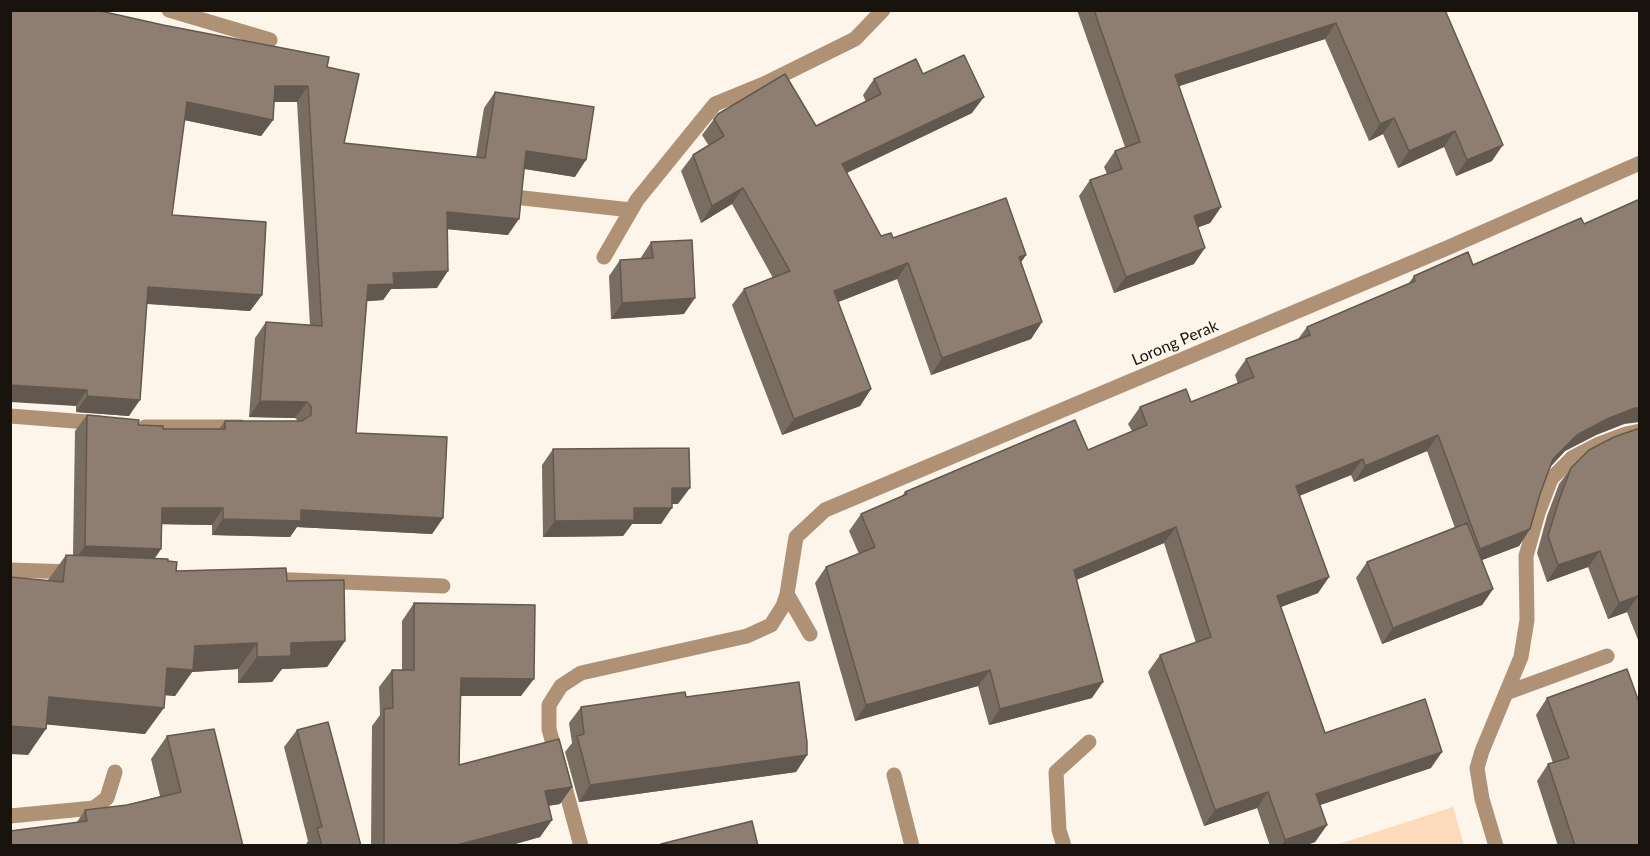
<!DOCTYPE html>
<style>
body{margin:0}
#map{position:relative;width:1650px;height:856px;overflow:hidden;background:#fdf4ea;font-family:Lato,sans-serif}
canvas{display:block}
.frame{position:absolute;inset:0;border:12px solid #18130d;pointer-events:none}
</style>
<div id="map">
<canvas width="1650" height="856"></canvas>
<div class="frame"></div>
</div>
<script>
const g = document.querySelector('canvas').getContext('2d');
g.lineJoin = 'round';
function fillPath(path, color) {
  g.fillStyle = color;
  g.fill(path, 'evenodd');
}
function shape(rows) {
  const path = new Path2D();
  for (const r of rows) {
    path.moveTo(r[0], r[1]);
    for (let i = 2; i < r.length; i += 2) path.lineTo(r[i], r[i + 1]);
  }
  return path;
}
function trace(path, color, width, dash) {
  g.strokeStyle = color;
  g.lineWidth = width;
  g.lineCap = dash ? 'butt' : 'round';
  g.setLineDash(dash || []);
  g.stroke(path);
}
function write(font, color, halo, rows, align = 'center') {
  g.font = font + ' Lato,sans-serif';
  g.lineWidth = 4.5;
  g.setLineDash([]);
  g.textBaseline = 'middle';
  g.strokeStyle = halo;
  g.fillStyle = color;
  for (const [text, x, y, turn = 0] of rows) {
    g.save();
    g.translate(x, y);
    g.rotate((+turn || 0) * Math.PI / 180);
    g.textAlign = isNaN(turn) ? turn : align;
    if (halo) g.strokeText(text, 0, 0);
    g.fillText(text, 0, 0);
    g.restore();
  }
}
fillPath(shape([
 [1453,807,1464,845,1336,845]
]), '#fbdbbb');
trace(shape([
 [523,198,631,210]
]), '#af9276', 15);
trace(shape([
 [169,10,270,40],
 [604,257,637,200,715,104,764,84,855,39,883,10],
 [10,416,100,423],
 [145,427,241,427],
 [10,570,73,572],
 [268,579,443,586],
 [787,594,810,634],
 [1506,693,1607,656],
 [894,775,912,846],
 [10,816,94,808,107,798,115,772],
 [581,846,549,729,549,705,561,686,581,673,747,636,771,625,783,606,787,594,796,537,825,510,1447,248,1640,163],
 [1064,846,1059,830,1056,772,1089,742],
 [1496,846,1482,799,1477,768,1482,751,1521,657,1527,620,1526,556,1538,513,1551,479,1572,458,1599,444,1626,434,1640,431]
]), '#af9276', 15);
fillPath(shape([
 [10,10,327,67,344,143,476,157,484,108,495,92,575,177,524,169,508,235,447,229,437,288,391,289,383,300,367,301,356,433,443,518,432,534,297,527,290,537,212,535,212,525,161,524,161,549,155,558,168,561,176,571,287,581,345,641,327,667,282,669,272,682,238,683,238,669,192,672,175,696,165,695,145,734,47,724,28,755,48,580,66,555,73,555,75,431,87,415,163,429,219,429,225,421,298,421,295,418,249,417,255,338,266,322,310,325,297,102,274,102,273,120,261,136,184,120,172,215,262,295,250,311,147,304,129,416,76,412,76,406],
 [1077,10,1445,10,1492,161,1456,176,1444,147,1398,168,1383,134,1369,141,1325,39,1179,86,1221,207,1210,223,1198,227,1194,264,1114,293,1079,196,1090,180,1107,174,1104,167,1115,151,1125,147],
 [923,74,972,113,847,173,881,236,1026,255,1021,262,1042,322,1031,339,931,375,897,279,838,302,871,389,860,406,782,435,732,305,744,289,773,278,732,204,701,223,681,171,693,155,709,146,702,135,714,119,816,126,866,102,863,95,874,79],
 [651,242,684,314,611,319,609,276,620,260,640,259],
 [1473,265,1624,424,1596,435,1565,451,1551,466,1540,494,1530,529,1519,546,1482,560,1493,589,1482,605,1382,644,1356,578,1367,562,1455,528,1427,451,1354,482,1351,475,1299,496,1329,577,1318,593,1281,607,1325,733,1431,768,1320,805,1327,825,1315,842,1304,846,1270,846,1257,808,1204,826,1148,672,1160,655,1196,643,1164,543,1076,580,1092,698,989,725,978,686,855,721,815,583,826,567,859,554,849,531,861,514,902,496,905,492,1088,450,1132,431,1128,424,1140,407,1191,402,1238,384,1235,375,1246,359,1298,339,1307,327,1409,283,1414,276],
 [1640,428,1640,645,1627,612,1608,619,1588,567,1547,582,1537,553,1547,516,1559,484,1571,468],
 [553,449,678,504,672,504,661,524,632,524,623,536,543,537,542,465],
 [414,603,521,696,460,696,459,765,560,804,548,806,552,820,540,837,508,846,371,846,372,726,380,715,379,687,392,670,402,670,402,621],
 [686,697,807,755,796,772,579,802,565,752,572,743,569,723,581,707],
 [1547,698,1640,846,1558,846,1537,781,1548,764,1553,763,1536,715],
 [297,730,361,846,305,846,308,841,284,747],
 [167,736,243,846,77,822,85,810,127,805,160,796,151,759]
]), '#796c61');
fillPath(shape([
 [1336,23,1325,39,1164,91,1175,75],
 [275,86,308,86,297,102,263,102],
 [984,97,972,113,831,180,842,164],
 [187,102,273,120,261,136,175,118],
 [1394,118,1383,134,1369,141,1380,124],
 [1455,131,1444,147,1398,168,1409,151],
 [1503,145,1492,161,1456,176,1467,160],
 [526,151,586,160,575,177,514,167],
 [743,188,732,204,701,223,712,206],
 [1221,207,1210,223,1183,233,1194,216],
 [447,212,519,219,508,235,435,228],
 [1205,248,1194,264,1114,293,1126,277],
 [1026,255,1015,271,1019,257],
 [908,263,897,279,823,308,834,291],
 [448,271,437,288,391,289,383,300,357,302,368,285,393,273],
 [148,287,262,295,250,311,137,303],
 [695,298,684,314,611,319,622,303],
 [1042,322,1031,339,931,375,942,358],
 [10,385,87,390,76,406,10,402],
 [871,389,860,406,782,435,794,419],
 [87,396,140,400,129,416,76,412],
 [260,401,307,402,295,418,249,417],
 [1635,408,1640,408,1640,422,1624,424,1596,435,1565,451,1542,476,1553,459,1577,435,1607,419],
 [1438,435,1427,451,1354,482,1365,466],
 [1363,459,1351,475,1284,502,1296,486],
 [672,488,690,488,678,504,661,504],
 [162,508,223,508,212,525,150,524],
 [634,508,672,508,661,524,632,524,623,536,543,537,555,521],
 [301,510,443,518,432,534,297,527,290,537,212,535,223,519],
 [1176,527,1164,543,1062,586,1074,570],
 [1530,529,1519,546,1469,565,1480,549],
 [85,546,161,549,150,565,73,563],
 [1600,551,1588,567,1547,582,1558,565],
 [1329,577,1318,593,1265,613,1277,596],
 [1493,589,1482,605,1382,644,1393,628],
 [1638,596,1627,612,1608,619,1619,603],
 [345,641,327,667,282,669,272,682,238,683,257,657,291,643],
 [257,643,238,669,192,672,175,696,149,694,167,668,195,646],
 [990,670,978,686,855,721,866,705],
 [461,678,534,679,521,696,449,696],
 [1103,682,1092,698,989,725,1000,709],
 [49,697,164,708,145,734,31,723],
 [10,726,46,729,28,755,10,754],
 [1442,752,1431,768,1305,810,1316,794],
 [807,755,796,772,579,802,590,785],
 [572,787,560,804,532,808,545,791],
 [1268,792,1257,808,1204,826,1215,810],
 [552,820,540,837,508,846,453,846],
 [1327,825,1315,842,1304,846,1281,846,1285,840]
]), '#63584f');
const building = shape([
 [10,10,96,10,163,25,329,57,327,67,359,74,344,143,485,158,495,92,594,107,586,160,526,151,519,219,447,212,448,271,393,273,394,284,368,285,356,433,447,437,443,518,301,510,301,521,223,519,223,508,162,508,161,549,85,546,87,415,139,420,138,425,163,426,163,429,225,429,225,421,302,421,311,415,311,406,307,402,260,401,266,322,322,326,308,86,275,86,273,120,187,102,172,215,266,222,262,295,148,287,140,400,87,396,87,390,10,385,10,10],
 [1094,10,1445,10,1503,145,1467,160,1455,131,1409,151,1394,118,1380,124,1336,23,1175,75,1221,207,1194,216,1205,248,1126,277,1090,180,1122,169,1115,151,1140,142,1094,10],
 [964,55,984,97,842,164,881,236,891,233,893,238,1006,198,1026,255,1019,257,1042,322,942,358,908,263,834,291,871,389,794,419,744,289,790,271,743,188,712,206,693,155,724,136,714,119,718,114,785,74,816,126,881,94,874,79,916,59,923,74,964,55],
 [1640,199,1640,408,1635,408,1607,419,1577,435,1553,459,1540,494,1530,529,1480,549,1438,435,1365,466,1363,459,1296,486,1329,577,1277,596,1325,733,1425,699,1442,752,1316,794,1327,825,1285,840,1268,792,1215,810,1160,655,1211,637,1176,527,1074,570,1103,682,1000,709,990,670,866,705,826,567,875,547,861,514,907,494,905,492,1075,420,1088,450,1147,425,1140,407,1186,389,1191,402,1254,377,1246,359,1310,335,1307,327,1415,281,1414,276,1468,252,1473,265,1581,218,1584,224,1640,199],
 [692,240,695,298,622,303,620,260,653,258,651,242,692,240],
 [1640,428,1640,599,1638,596,1619,603,1600,551,1558,565,1548,536,1559,500,1571,468,1589,450,1614,437,1640,428],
 [689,448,690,488,672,488,672,508,634,508,634,520,555,521,553,449,689,448],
 [1467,523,1493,589,1393,628,1367,562,1467,523],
 [66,555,168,559,168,561,177,562,176,571,286,568,287,581,344,580,345,641,291,643,291,656,257,657,257,643,195,646,193,670,167,668,164,708,49,697,46,729,10,726,10,577,63,582,66,555],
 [414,603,535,605,534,679,461,678,459,765,559,739,572,787,545,791,552,820,453,846,384,846,384,709,393,708,392,670,414,670,414,603],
 [1627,669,1640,705,1640,846,1575,846,1548,764,1569,758,1547,698,1627,669],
 [799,682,807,742,807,755,590,785,577,736,584,734,581,707,685,692,686,697,799,682],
 [328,722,361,846,322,846,317,828,322,827,297,730,328,722],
 [214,729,243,846,10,846,10,831,87,821,85,810,127,805,181,792,167,736,214,729],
 [752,821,758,846,661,846,661,844,752,821]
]);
fillPath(building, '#8d7e71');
trace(building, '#63584f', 1.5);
write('16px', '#18130d', '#fdf4ea', [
 ["Lorong Perak",1175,343,-23]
]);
</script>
